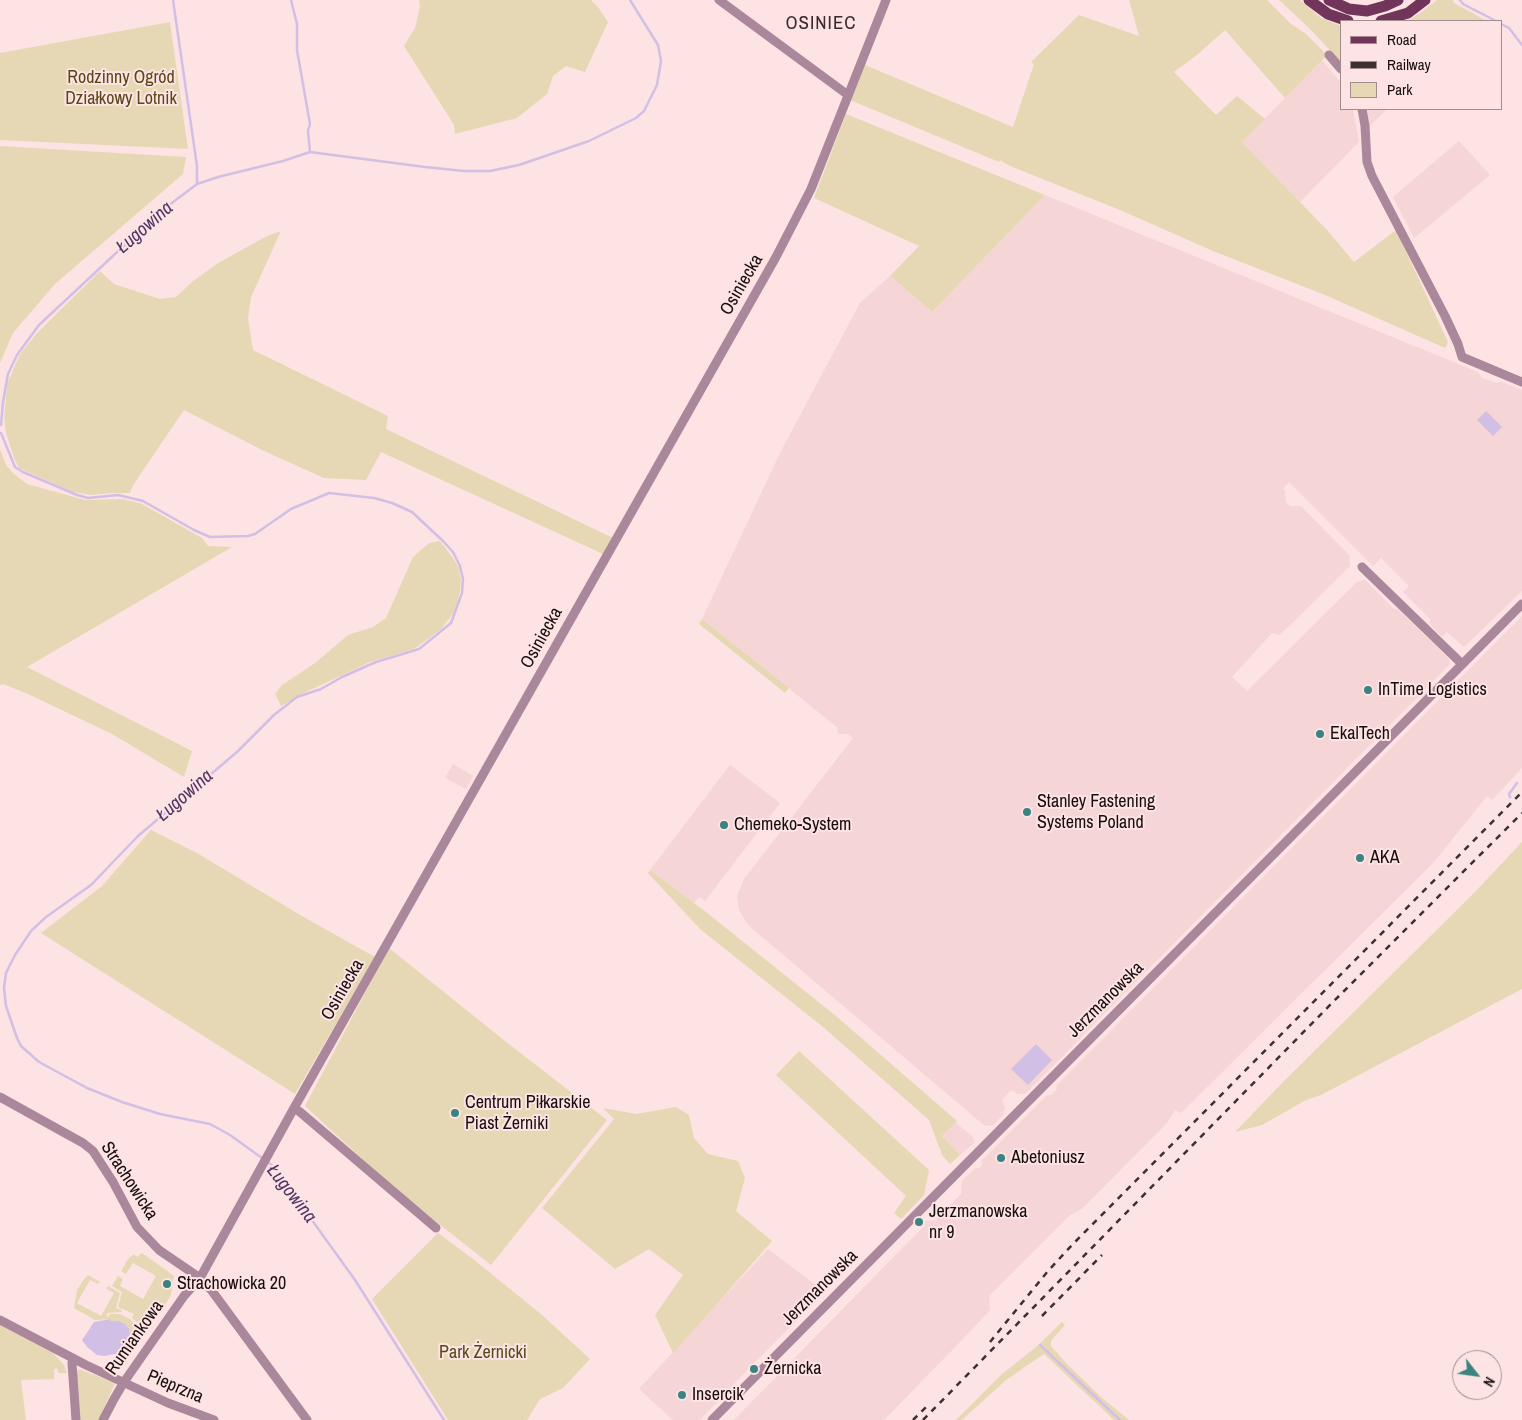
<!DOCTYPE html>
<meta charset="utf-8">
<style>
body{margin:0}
#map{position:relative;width:1522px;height:1420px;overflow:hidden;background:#fde3e3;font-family:"Archivo Narrow",sans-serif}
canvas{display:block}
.legend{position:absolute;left:1340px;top:20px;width:162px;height:90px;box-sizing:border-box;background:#fde3e3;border:1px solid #a18d8d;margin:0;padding:6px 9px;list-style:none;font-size:15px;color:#170d0d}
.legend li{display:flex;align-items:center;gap:10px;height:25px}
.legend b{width:25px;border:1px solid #a18d8d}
.north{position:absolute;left:1452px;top:1350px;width:50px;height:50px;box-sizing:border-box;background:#fde3e3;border:1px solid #a18d8d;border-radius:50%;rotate:120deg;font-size:14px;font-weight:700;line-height:20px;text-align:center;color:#170d0d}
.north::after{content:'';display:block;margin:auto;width:18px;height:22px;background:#3b8381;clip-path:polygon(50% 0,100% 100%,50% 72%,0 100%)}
</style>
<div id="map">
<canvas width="1522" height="1420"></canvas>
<ul class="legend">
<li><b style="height:6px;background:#71345b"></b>Road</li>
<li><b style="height:6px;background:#3d3030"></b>Railway</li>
<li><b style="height:14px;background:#e7d8b5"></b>Park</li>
</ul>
<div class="north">N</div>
</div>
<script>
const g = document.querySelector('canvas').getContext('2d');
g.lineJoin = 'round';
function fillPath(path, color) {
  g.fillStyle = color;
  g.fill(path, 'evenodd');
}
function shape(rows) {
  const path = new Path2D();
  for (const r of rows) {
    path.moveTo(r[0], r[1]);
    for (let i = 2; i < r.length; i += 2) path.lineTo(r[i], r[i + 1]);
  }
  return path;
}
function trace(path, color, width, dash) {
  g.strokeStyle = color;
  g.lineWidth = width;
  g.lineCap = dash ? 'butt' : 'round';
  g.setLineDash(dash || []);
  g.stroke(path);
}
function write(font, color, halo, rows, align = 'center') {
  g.font = font + ' "Archivo Narrow",sans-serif';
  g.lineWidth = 4;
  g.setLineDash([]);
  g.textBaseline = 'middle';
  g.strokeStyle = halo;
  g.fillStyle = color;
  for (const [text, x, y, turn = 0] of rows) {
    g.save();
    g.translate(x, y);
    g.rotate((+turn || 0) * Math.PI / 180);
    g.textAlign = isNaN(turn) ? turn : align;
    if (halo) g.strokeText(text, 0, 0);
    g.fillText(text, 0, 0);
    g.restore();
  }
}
fillPath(shape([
 [1322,60,1341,83,1341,109,1353,109,1359,142,1300,202,1242,142],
 [1366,109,1387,109,1369,127],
 [1459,141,1490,175,1414,238,1393,197],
 [1045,195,1478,372,1482,378,1496,383,1502,382,1522,390,1522,591,1464,647,1447,632,1442,637,1429,623,1431,620,1403,592,1409,586,1381,558,1373,566,1289,482,1283,489,1285,491,1286,502,1290,506,1301,506,1349,555,1350,566,1280,635,1272,633,1232,677,1247,691,1357,582,1365,580,1393,608,1398,610,1433,643,1449,659,1450,664,1025,1094,1018,1094,1011,1090,1002,1100,1005,1107,1003,1115,993,1125,985,1126,748,925,739,910,737,896,744,879,853,738,848,734,838,734,837,727,702,619,781,451,860,303,890,276,932,312],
 [1522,616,1522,768,1492,800,1487,796,1434,862,1181,1113,1175,1110,1167,1123,1083,1208,1070,1215,989,1296,990,1310,960,1342,884,1420,734,1420,925,1225,922,1221,936,1220,961,1194,962,1181,975,1168,979,1168,982,1165,981,1161,1047,1095,1051,1095,1057,1089,1056,1086],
 [453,764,473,776,466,789,445,778],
 [730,765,780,803,705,901,699,897,694,903,650,870],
 [955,1122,974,1138,973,1139,975,1142,960,1155,942,1136],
 [768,1249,825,1292,754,1363,700,1420,673,1420,639,1389]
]), '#f5d5d5');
fillPath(shape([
 [419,0,591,0,598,7,608,22,585,72,566,66,553,76,547,94,517,118,455,134,454,125,404,46,415,28,420,6],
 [1129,0,1267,0,1291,24,1305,33,1327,55,1285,98,1225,30,1197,55,1174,72,1216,115,1237,96,1265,119,1242,142,1327,230,1354,262,1396,230,1448,342,1445,348,1325,295,1213,251,1120,210,1010,166,1000,160,999,162,850,100,865,65,1013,127,1034,64,1031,62,1079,15,1139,36],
 [1279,0,1300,0,1321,18,1341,26,1341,62,1309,28],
 [1437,0,1453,0,1454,3,1487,21,1406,21,1419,14],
 [170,22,188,149,0,140,0,53],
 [846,114,1045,195,932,312,890,276,919,246,814,198],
 [0,146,186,157,183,174,55,284,13,333,0,363],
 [281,231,251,297,248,318,253,350,388,416,386,429,613,538,603,554,381,452,366,480,324,478,264,451,184,410,133,485,130,493,111,493,91,495,73,492,19,468,14,458,6,433,4,419,7,384,20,354,37,333,100,271,114,284,160,299,176,297,192,282,218,263,267,236],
 [0,449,6,465,14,474,27,484,85,500,123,499,142,504,202,538,208,546,232,547,27,667,192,751,184,777,112,734,28,694,3,684,0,685],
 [440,541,453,558,459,568,461,580,460,592,456,607,452,615,441,629,414,649,370,662,308,691,281,706,275,694,282,685,315,663,348,635,373,627,386,618,413,557,429,543],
 [702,619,789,688,785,693,699,624],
 [151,830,197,853,302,916,375,957,295,1094,41,933,102,886],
 [1522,842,1522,989,1321,1095,1306,1100,1262,1125,1235,1132,1283,1082,1474,893],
 [650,870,706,912,836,1016,957,1121,942,1136,960,1155,950,1164,942,1155,929,1120,823,1027,700,929,648,873],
 [389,948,505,1041,607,1120,491,1265,396,1190,305,1106],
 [799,1051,929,1170,924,1195,901,1219,894,1213,906,1196,776,1075],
 [676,1107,689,1115,694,1138,708,1154,738,1161,745,1178,736,1211,772,1241,718,1303,673,1353,655,1315,683,1275,649,1249,615,1269,542,1208,614,1119,603,1108,636,1114],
 [438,1233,473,1259,541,1314,590,1359,563,1388,540,1399,527,1420,448,1420,372,1299],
 [142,1253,174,1276,171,1295,165,1305,159,1307,143,1328,141,1338,136,1344,132,1341,133,1337,130,1337,110,1321,109,1319,95,1320,74,1308,77,1290,85,1278,88,1275,100,1282,98,1284,90,1280,77,1303,101,1316,114,1293,106,1289,108,1286,120,1293,116,1308,122,1310,121,1312,108,1313,106,1316,108,1317,110,1314,120,1314,130,1319,137,1327,138,1323,132,1318,134,1314,118,1307,122,1292,112,1286,118,1276,123,1279,120,1286,143,1299,156,1276,133,1263,126,1274,121,1271,128,1259,134,1254,137,1257],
 [1062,1322,1065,1325,1051,1341,1051,1346,1067,1364,1101,1397,1129,1420,1114,1420,1044,1354,1006,1380,962,1420,956,1420,1002,1374,1036,1347],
 [0,1325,52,1352,64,1365,67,1373,58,1373,57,1368,54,1369,54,1379,21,1380,26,1420,0,1420],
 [79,1369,115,1383,99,1420,80,1420,76,1374]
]), '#e7d8b5');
fillPath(shape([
 [1486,411,1502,427,1493,436,1477,420],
 [1036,1044,1052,1060,1028,1085,1011,1069],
 [110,1319,110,1321,118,1321,125,1324,129,1329,130,1337,133,1337,132,1341,120,1353,104,1356,97,1355,87,1347,82,1340,94,1322]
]), '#d2bfe5');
trace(shape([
 [291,0,297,24,297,50,310,124,308,131,310,152],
 [1460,0,1463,4,1496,21],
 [1501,24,1509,28,1522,45],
 [197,184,218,177,283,161,310,152,425,167,464,171,490,171,519,165,589,141,636,118,644,111,657,85,661,61,658,45,630,0],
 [1,425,3,402,8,374,17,355,39,325,160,212,197,184,197,166,173,0],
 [1,433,15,467,23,472,77,495,88,498,118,495,143,501,194,530,210,537,248,536,255,534,291,509,329,493,374,498,392,503,412,512,443,541,453,552,460,566,463,579,462,593,451,623,419,649,376,662,342,677,321,689,297,697,274,715,237,752,138,836,91,885,46,917,31,931,15,955,6,973,4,988,6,1006,17,1038,21,1046,39,1062,87,1088,122,1102,160,1114,210,1124,230,1135,273,1166,355,1280,444,1420],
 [1510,797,1509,794,1517,783],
 [1040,1345,1120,1420]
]), '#d2bfe5', 2.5);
trace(shape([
 [719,0,848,95],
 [1329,55,1341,69],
 [1362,109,1365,126,1367,162,1372,176,1445,316,1458,344,1462,357,1522,382],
 [1362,567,1462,664],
 [0,1097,83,1143,93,1151,113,1182,137,1227,159,1250,200,1278,212,1291,307,1420],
 [294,1108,300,1112,436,1228],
 [0,1320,86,1365,168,1403,214,1420],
 [73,1358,72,1363,76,1420],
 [103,1420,114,1399,124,1382,184,1296,200,1278,294,1108,776,257,811,189,886,0],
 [712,1420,1522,604]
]), '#ab879c', 9);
trace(shape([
 [1309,0,1328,14,1348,21],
 [1329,0,1349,9,1367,11,1385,6,1398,0],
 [1381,21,1408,13,1425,0]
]), '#71345b', 11);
trace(shape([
 [1042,1316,1102,1255],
 [990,1342,1048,1271,1072,1245,1522,792],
 [913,1420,926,1407],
 [923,1420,1332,1003,1522,813]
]), '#3d3030', 2.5, [6, 6]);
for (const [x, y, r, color] of [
 [1368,690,5,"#3b8381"],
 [1320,734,5,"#3b8381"],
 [1027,812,5,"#3b8381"],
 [724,825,5,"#3b8381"],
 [1360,858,5,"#3b8381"],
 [455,1113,5,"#3b8381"],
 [1001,1158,5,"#3b8381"],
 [919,1222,5,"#3b8381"],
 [167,1284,5,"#3b8381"],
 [754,1369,5,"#3b8381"],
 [682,1395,5,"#3b8381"]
]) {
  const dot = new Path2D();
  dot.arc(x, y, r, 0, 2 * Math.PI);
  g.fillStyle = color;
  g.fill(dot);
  trace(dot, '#fde3e3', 2);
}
write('18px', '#594716', '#fde3e3', [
 ["Rodzinny Ogród",121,78],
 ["Działkowy Lotnik",121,99],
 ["Park Żernicki",483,1353]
]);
write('18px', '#170d0d', '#fde3e3', [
 ["Osiniecka",742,285,-60],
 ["Osiniecka",542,638,-61],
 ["Osiniecka",343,990,-60],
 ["Jerzmanowska",1106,1000,-45],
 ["Strachowicka",129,1181,57],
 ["Jerzmanowska",820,1288,-45],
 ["Rumiankowa",135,1338,-55],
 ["Pieprzna",175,1387,23]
]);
write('18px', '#170d0d', '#fde3e3', [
 ["InTime Logistics",1378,690],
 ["EkalTech",1330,734],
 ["Stanley Fastening",1037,802],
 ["Systems Poland",1037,823],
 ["Chemeko-System",734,825],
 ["AKA",1370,858],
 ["Centrum Piłkarskie",465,1103],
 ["Piast Żerniki",465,1124],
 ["Abetoniusz",1011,1158],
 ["Jerzmanowska",929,1212],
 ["nr 9",929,1233],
 ["Strachowicka 20",177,1284],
 ["Żernicka",764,1369],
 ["Insercik",692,1395]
], 'left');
g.letterSpacing = '1px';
write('19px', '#402829', '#fde3e3', [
 ["OSINIEC",821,24]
]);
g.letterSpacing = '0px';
write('italic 19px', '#503466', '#fde3e3', [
 ["Ługowina",145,228,-41],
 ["Ługowina",185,796,-41],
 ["Ługowina",291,1194,52]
]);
</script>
